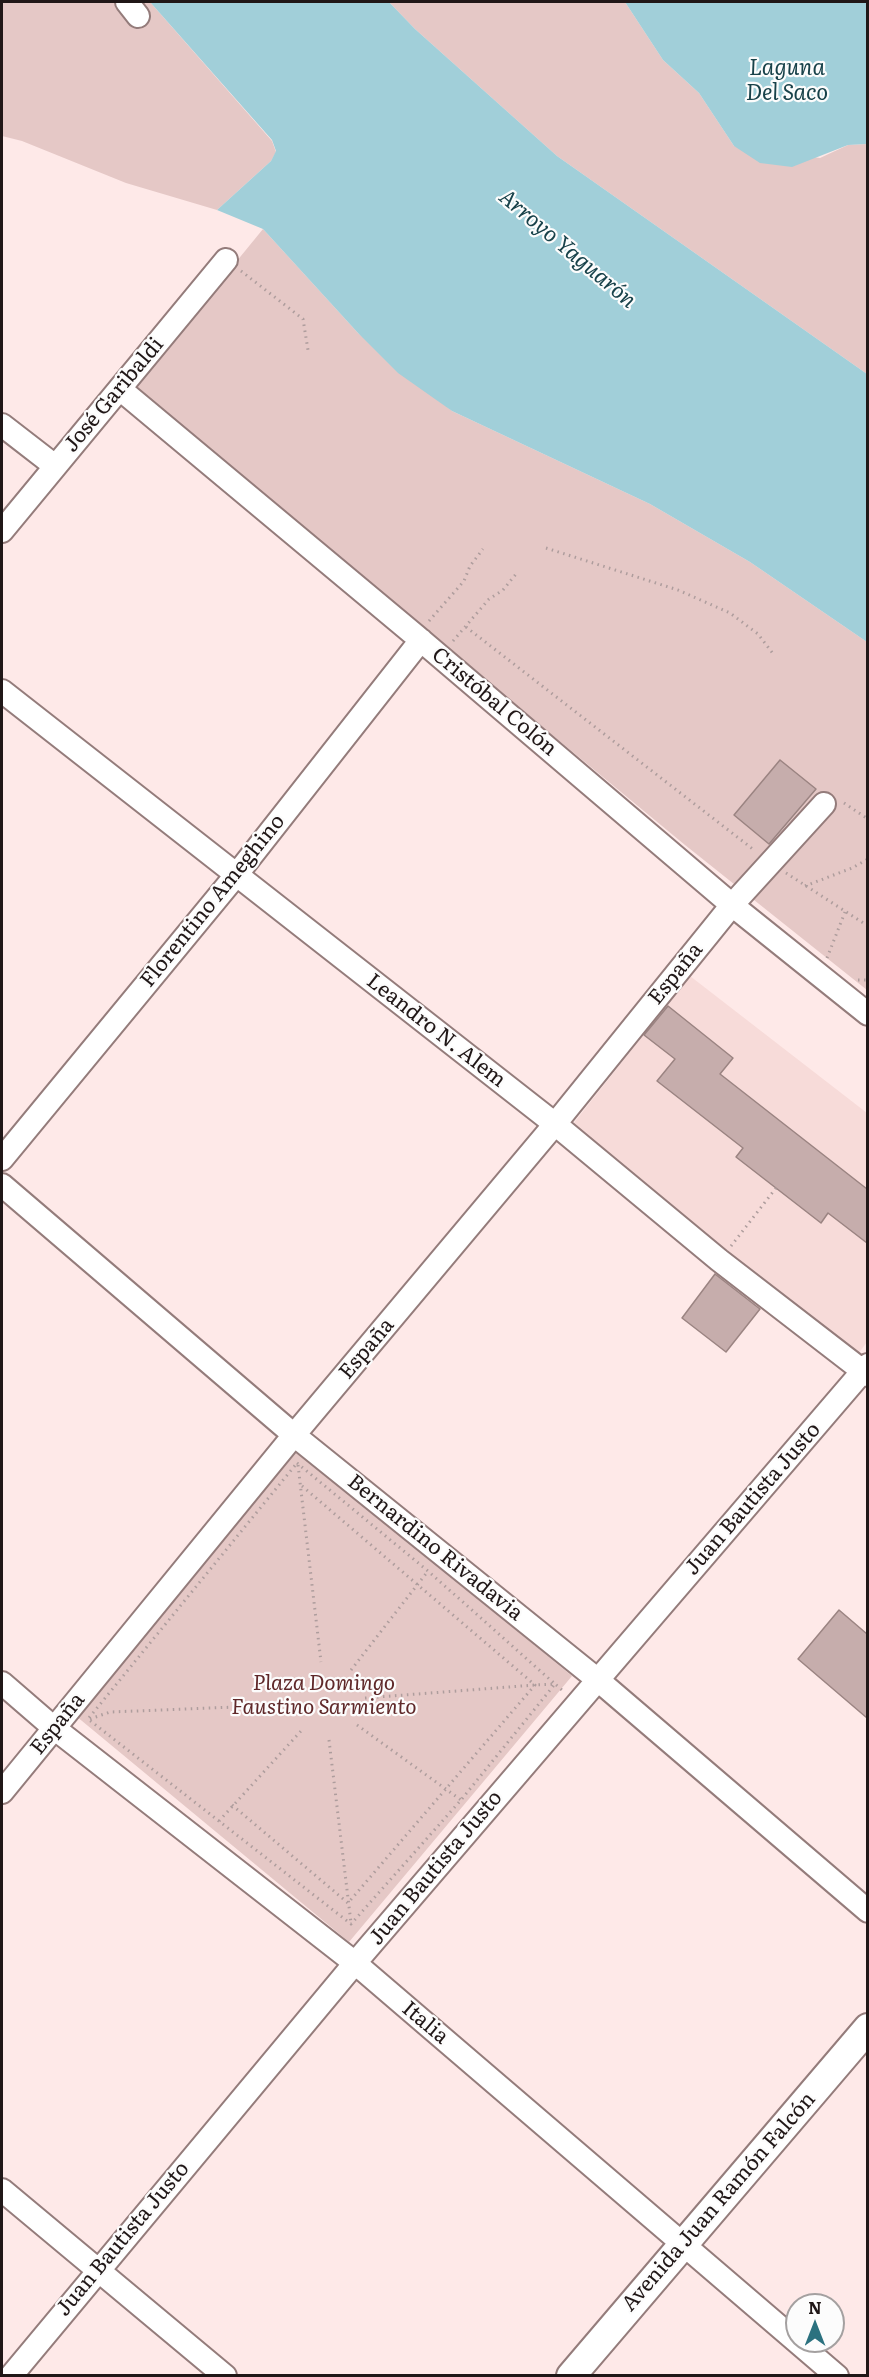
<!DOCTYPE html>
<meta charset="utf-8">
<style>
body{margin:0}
#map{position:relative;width:869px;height:2377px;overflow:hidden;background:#fee9e8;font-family:Literata,serif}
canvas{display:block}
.frame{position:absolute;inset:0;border:3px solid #201717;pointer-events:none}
.north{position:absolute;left:785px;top:2293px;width:60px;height:60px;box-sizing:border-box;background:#fcfcfc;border:2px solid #a4a0a0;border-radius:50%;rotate:0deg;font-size:16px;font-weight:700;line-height:24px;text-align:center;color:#201717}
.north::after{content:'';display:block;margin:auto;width:21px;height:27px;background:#2b717f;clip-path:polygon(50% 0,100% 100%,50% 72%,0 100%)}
</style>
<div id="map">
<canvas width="869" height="2377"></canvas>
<div class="frame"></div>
<div class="north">N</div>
</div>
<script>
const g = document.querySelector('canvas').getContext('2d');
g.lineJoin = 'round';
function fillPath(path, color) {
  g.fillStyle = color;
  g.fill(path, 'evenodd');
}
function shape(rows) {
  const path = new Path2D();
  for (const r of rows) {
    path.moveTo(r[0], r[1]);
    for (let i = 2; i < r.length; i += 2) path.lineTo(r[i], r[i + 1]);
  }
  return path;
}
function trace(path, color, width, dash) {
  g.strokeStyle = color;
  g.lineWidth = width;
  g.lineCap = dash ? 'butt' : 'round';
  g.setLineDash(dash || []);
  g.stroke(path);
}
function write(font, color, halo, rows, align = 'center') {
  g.font = font + ' Literata,serif';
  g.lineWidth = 4.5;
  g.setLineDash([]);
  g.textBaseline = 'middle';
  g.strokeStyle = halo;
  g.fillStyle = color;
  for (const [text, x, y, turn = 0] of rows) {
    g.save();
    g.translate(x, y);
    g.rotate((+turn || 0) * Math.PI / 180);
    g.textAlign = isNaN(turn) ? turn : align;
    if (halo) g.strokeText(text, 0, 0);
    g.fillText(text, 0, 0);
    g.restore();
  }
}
fillPath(shape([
 [690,976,867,1113,867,1342,858,1354,569,1129]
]), '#f7dbd9');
fillPath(shape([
 [2,2,150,2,272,141,276,152,271,161,217,210,126,183,22,141,2,136],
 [389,2,625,2,663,60,699,93,734,146,820,158,848,145,867,144,867,374,557,156,415,29],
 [263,229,358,333,452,411,650,504,750,562,867,642,867,990,685,845,133,388],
 [298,1450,572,1676,349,1942,76,1716]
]), '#e5c8c6');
fillPath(shape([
 [150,2,389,2,415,29,557,156,867,374,867,642,750,562,650,504,452,411,398,373,358,333,263,229,217,210,271,161,276,151,272,140],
 [625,2,867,2,867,144,848,145,792,167,760,163,734,146,699,93,663,60]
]), '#a1cfd9');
const building = shape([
 [780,760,816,789,769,844,734,815,780,760],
 [668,1006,733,1058,720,1074,867,1189,867,1243,828,1213,821,1223,736,1157,743,1148,657,1081,675,1059,644,1035,668,1006],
 [715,1274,760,1309,726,1352,682,1318,715,1274],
 [839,1610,867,1634,867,1718,798,1659,839,1610]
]);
fillPath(building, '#c6adac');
trace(building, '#9b8482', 1.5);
const minor = shape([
 [127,2,138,16],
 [120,389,416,636,732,905,868,1014],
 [2,425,55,466],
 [2,531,226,260],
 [2,691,555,1124,719,1260,868,1375],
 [2,1159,237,874,421,640],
 [2,1185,294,1435,598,1680,868,1911],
 [2,1683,54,1728,355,1963,837,2376],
 [2,1792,294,1435,555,1124,732,905,824,804],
 [2,2190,225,2376],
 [11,2376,355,1963,868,1365]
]);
const major = shape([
 [571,2376,868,2028]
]);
trace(minor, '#947c7b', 26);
trace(major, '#947c7b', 32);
trace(shape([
 [241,271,303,319,308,350],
 [546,548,678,590,730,613,758,634,774,655],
 [429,621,464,581,470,566,483,549],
 [466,627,754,850],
 [453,641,489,599,503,590,516,574],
 [844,803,868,819],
 [786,873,868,926],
 [805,886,852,868,868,859],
 [827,958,845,912],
 [858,980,868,980],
 [731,1246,776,1188],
 [297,1463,428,1571,555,1684,461,1800,351,1924,88,1719,297,1463],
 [298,1465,321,1662],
 [351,1670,428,1571],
 [365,1698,535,1685,555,1684,562,1690],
 [90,1719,110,1712,287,1705],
 [357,1725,461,1800],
 [329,1740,351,1923],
 [232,1805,348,1903,535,1685,302,1486],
 [219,1821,301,1731]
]), '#ae9d9d', 3, [1.5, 4.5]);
trace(minor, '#fff', 22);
trace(major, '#fff', 28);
write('21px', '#201717', '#fcfcfc', [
 ["José Garibaldi",114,395,-50],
 ["Cristóbal Colón",494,702,40],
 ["Florentino Ameghino",213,901,-51],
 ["España",676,974,-51],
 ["Leandro N. Alem",436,1031,38],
 ["España",367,1349,-50],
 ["Juan Bautista Justo",753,1499,-49],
 ["Bernardino Rivadavia",435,1548,39],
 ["España",58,1724,-51],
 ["Juan Bautista Justo",436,1868,-50],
 ["Italia",425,2023,40],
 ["Avenida Juan Ramón Falcón",719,2202,-49],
 ["Juan Bautista Justo",123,2239,-50]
]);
write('italic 21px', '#5f2829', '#fcfcfc', [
 ["Plaza Domingo",324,1684],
 ["Faustino Sarmiento",324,1708]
]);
write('italic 22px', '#18424a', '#fcfcfc', [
 ["Laguna",787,69],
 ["Del Saco",787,94],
 ["Arroyo Yaguarón",567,249,40]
]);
</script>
